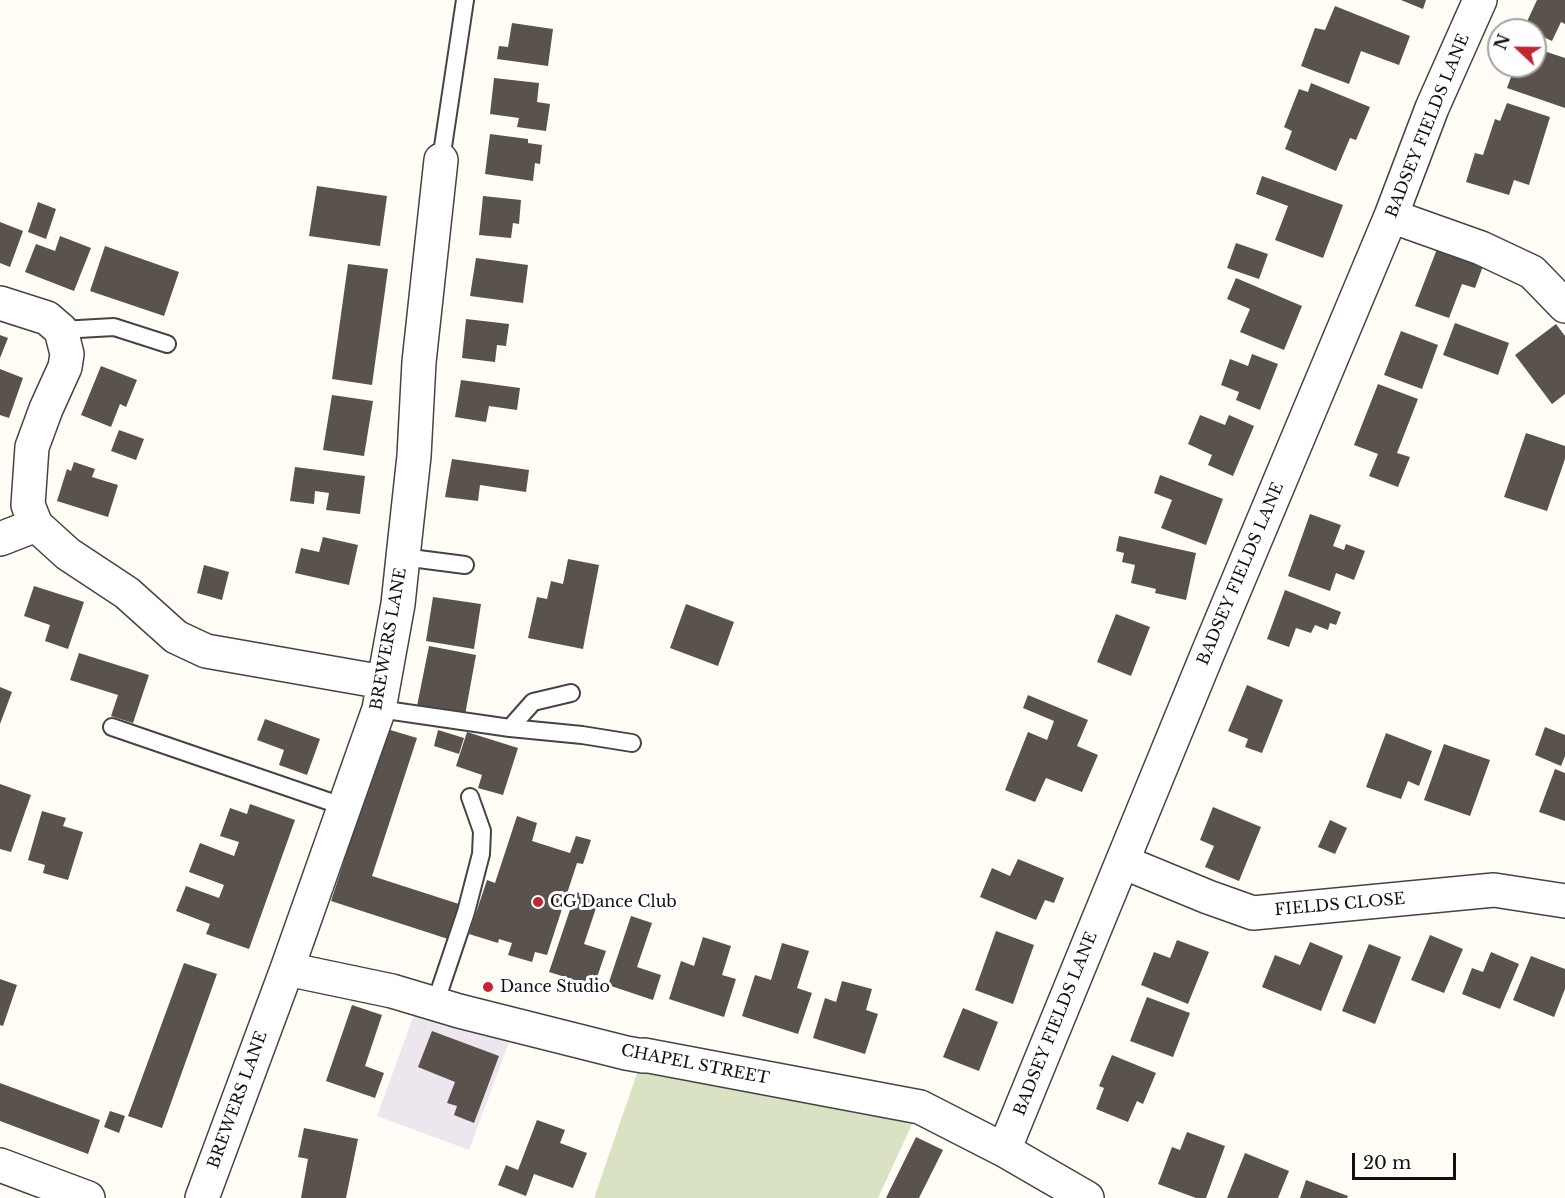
<!DOCTYPE html>
<style>
body{margin:0}
#map{position:relative;width:1565px;height:1198px;overflow:hidden;background:#fffdf5;font-family:"Libre Baskerville",serif}
canvas{display:block}
.north{position:absolute;left:1487px;top:18px;width:60px;height:60px;box-sizing:border-box;background:#fff;border:2px solid #a0a0a0;border-radius:50%;rotate:292deg;font-size:16px;font-weight:700;line-height:24px;text-align:center;color:#111}
.north::after{content:'';display:block;margin:auto;width:21px;height:27px;background:#c4262e;clip-path:polygon(50% 0,100% 100%,50% 72%,0 100%)}
.scale{position:absolute;left:1352px;top:1153px;width:104px;height:27px;box-sizing:border-box;border:3px solid #111;border-top:0;padding-left:8px;font-size:18px;line-height:21px;white-space:nowrap;color:#111;-webkit-text-stroke:4px #fff;paint-order:stroke}
</style>
<div id="map">
<canvas width="1565" height="1198"></canvas>
<div class="north">N</div>
<div class="scale">20 m</div>
</div>
<script>
const g = document.querySelector('canvas').getContext('2d');
g.lineJoin = 'round';
function fillPath(path, color) {
  g.fillStyle = color;
  g.fill(path, 'evenodd');
}
function shape(rows) {
  const path = new Path2D();
  for (const r of rows) {
    path.moveTo(r[0], r[1]);
    for (let i = 2; i < r.length; i += 2) path.lineTo(r[i], r[i + 1]);
  }
  return path;
}
function trace(path, color, width, dash) {
  g.strokeStyle = color;
  g.lineWidth = width;
  g.lineCap = dash ? 'butt' : 'round';
  g.setLineDash(dash || []);
  g.stroke(path);
}
function write(font, color, halo, rows, align = 'center') {
  g.font = font + ' "Libre Baskerville",serif';
  g.lineWidth = 6;
  g.setLineDash([]);
  g.textBaseline = 'middle';
  g.strokeStyle = halo;
  g.fillStyle = color;
  for (const [text, x, y, turn = 0] of rows) {
    g.save();
    g.translate(x, y);
    g.rotate((+turn || 0) * Math.PI / 180);
    g.textAlign = isNaN(turn) ? turn : align;
    if (halo) g.strokeText(text, 0, 0);
    g.fillText(text, 0, 0);
    g.restore();
  }
}
fillPath(shape([
 [419,1001,514,1029,469,1150,377,1116]
]), '#eee6ef');
fillPath(shape([
 [643,1056,920,1107,878,1198,594,1198]
]), '#d9e3c4');
fillPath(shape([
 [1401,0,1426,0,1423,9],
 [1537,0,1565,0,1565,24,1561,22,1552,41,1535,33,1535,30,1524,28],
 [1335,6,1410,36,1399,65,1361,51,1349,84,1301,66,1315,28,1325,30],
 [512,23,553,29,548,66,497,59,499,46,508,47],
 [1535,48,1565,58,1565,108,1507,88,1515,66,1535,66],
 [494,78,539,83,537,102,550,104,546,131,517,127,519,118,490,114],
 [1311,83,1370,107,1356,140,1350,138,1336,171,1285,149,1292,131,1284,127,1299,89,1308,92],
 [1507,103,1550,117,1529,185,1514,180,1509,195,1466,182,1475,153,1483,155,1495,119,1500,121],
 [490,134,528,139,528,143,542,145,540,164,535,163,533,181,485,174],
 [1262,176,1343,205,1323,258,1275,240,1288,206,1256,194],
 [317,186,387,196,380,246,309,236],
 [483,196,521,200,519,224,513,223,511,238,479,235],
 [38,202,56,209,46,239,28,232],
 [0,222,23,231,10,267,0,263],
 [60,236,91,248,74,291,25,272,36,244,55,251],
 [1236,243,1268,254,1259,279,1227,268],
 [105,246,179,272,164,316,90,291],
 [1437,249,1483,266,1475,288,1462,284,1449,318,1415,306],
 [476,258,528,265,523,303,470,296],
 [348,264,388,269,372,385,332,379],
 [1236,278,1302,306,1284,350,1240,332,1250,309,1227,299],
 [466,319,509,324,506,346,497,345,495,362,462,358],
 [1455,323,1509,343,1498,375,1443,355],
 [1556,324,1565,336,1565,394,1552,404,1515,355],
 [1401,331,1438,345,1422,389,1384,375],
 [0,335,8,338,0,358],
 [1252,354,1278,364,1260,410,1236,400,1239,392,1221,385,1230,359,1248,366],
 [101,366,137,380,126,407,120,404,111,427,81,415],
 [0,369,23,378,9,418,0,415],
 [461,380,520,388,517,410,489,406,486,422,455,417],
 [1378,384,1418,399,1397,453,1410,457,1398,487,1369,476,1378,454,1354,445],
 [332,395,373,401,364,456,323,450],
 [1200,415,1225,425,1229,415,1254,426,1233,476,1208,465,1212,455,1188,444],
 [119,430,144,439,136,460,111,451],
 [1526,433,1565,446,1565,459,1547,511,1504,497],
 [452,459,529,470,526,492,480,485,478,501,445,497],
 [74,462,95,469,92,477,118,485,108,517,57,501,67,469,71,471],
 [295,467,365,476,360,514,326,510,329,493,315,491,314,504,290,501],
 [1160,475,1223,499,1206,545,1161,528,1172,500,1154,493],
 [1310,514,1341,525,1333,546,1344,550,1346,544,1365,551,1354,580,1336,573,1330,591,1288,576],
 [1119,536,1196,553,1186,600,1155,593,1156,589,1131,583,1135,565,1122,562,1124,553,1116,551],
 [323,537,358,545,349,585,295,573,301,548,319,552],
 [568,559,599,565,583,649,528,638,537,597,547,599,551,581,563,584],
 [204,565,229,572,222,600,197,593],
 [34,586,84,602,68,649,45,641,50,625,24,616],
 [1285,590,1341,612,1336,625,1330,623,1328,630,1315,625,1311,633,1296,628,1289,647,1267,639],
 [433,597,481,604,474,649,426,641],
 [686,604,734,622,718,666,670,648],
 [1116,614,1150,627,1131,676,1097,662],
 [429,646,476,655,465,715,417,706],
 [79,653,149,675,133,723,111,716,118,695,70,680],
 [1247,685,1283,700,1262,753,1245,747,1248,739,1228,731],
 [0,687,12,692,0,724],
 [1028,695,1088,720,1077,746,1098,755,1082,792,1046,778,1035,802,1005,790,1028,732,1047,740,1054,721,1023,708],
 [265,719,320,739,307,775,279,765,284,750,257,740],
 [1545,727,1565,735,1565,756,1561,766,1535,755],
 [387,729,417,738,372,876,459,904,448,939,331,901],
 [438,730,464,738,459,754,434,746],
 [467,732,518,748,503,795,478,788,482,775,456,766],
 [1386,733,1432,751,1419,786,1408,781,1401,799,1366,787],
 [1444,744,1490,760,1470,816,1424,800],
 [1555,769,1565,773,1565,821,1539,812],
 [0,784,31,795,11,852,0,849],
 [250,804,295,820,249,949,206,934,210,924,176,911,186,886,219,898,224,885,189,872,200,843,234,856,239,842,220,836,230,808,247,814],
 [1213,807,1261,827,1239,881,1205,867,1214,846,1200,840],
 [42,811,66,818,63,826,83,832,68,880,43,873,45,865,28,860],
 [517,816,537,823,532,841,570,853,576,836,591,840,583,864,577,863,547,955,535,952,532,962,508,955,512,943,499,939,498,943,469,934,487,880,495,883],
 [1330,820,1347,828,1335,854,1318,847],
 [1018,859,1064,878,1054,903,1045,900,1036,920,980,897,992,868,1010,876],
 [576,892,599,899,584,944,606,951,594,986,549,972],
 [631,916,652,923,637,967,661,975,653,1000,608,985],
 [996,931,1034,945,1013,1004,975,990],
 [1430,935,1463,949,1444,993,1411,980],
 [703,937,731,946,722,975,736,979,724,1017,669,999,681,961,694,966],
 [1177,940,1209,952,1188,1004,1141,985,1154,952,1170,958],
 [1310,942,1343,956,1321,1011,1262,987,1275,955,1300,965],
 [782,943,809,951,797,988,812,993,798,1034,742,1016,755,975,771,980],
 [1369,944,1401,957,1375,1024,1342,1011],
 [1491,952,1519,964,1500,1009,1462,994,1472,968,1483,972],
 [1531,956,1565,969,1565,989,1554,1017,1513,1000],
 [184,963,217,974,162,1128,128,1116],
 [0,979,17,985,3,1026,0,1025],
 [842,981,872,989,866,1010,878,1014,865,1054,813,1038,825,998,836,1002],
 [1147,997,1190,1013,1173,1057,1130,1041],
 [352,1005,382,1015,365,1066,384,1073,375,1098,326,1081],
 [963,1008,998,1022,979,1071,943,1057],
 [432,1031,499,1056,474,1123,454,1115,457,1106,447,1103,455,1082,418,1067],
 [1112,1055,1156,1073,1143,1104,1137,1101,1128,1122,1096,1109,1104,1088,1099,1086],
 [0,1083,100,1120,88,1154,0,1121],
 [110,1111,125,1116,119,1133,104,1127],
 [537,1120,565,1130,560,1143,587,1153,573,1188,534,1174,526,1196,498,1185,506,1165,518,1170],
 [304,1128,358,1139,346,1198,301,1198,308,1159,298,1157],
 [1187,1132,1225,1146,1206,1198,1196,1198,1158,1184,1172,1147,1180,1150],
 [916,1137,943,1150,919,1198,886,1198],
 [1245,1153,1289,1171,1278,1198,1227,1198],
 [1306,1180,1348,1196,1347,1198,1300,1198]
]), '#5a524d');
const lane = shape([
 [441,160,465,0],
 [61,330,114,327,167,344],
 [403,557,465,565],
 [379,709,510,728,582,735,632,743],
 [112,727,345,807],
 [510,728,533,702,571,693],
 [435,1004,466,912,481,854,482,831,470,797]
]);
const street = shape([
 [1391,216,1481,248,1532,272,1565,306],
 [0,303,47,318,61,330,67,354,65,367,46,409,32,447,28,505,36,525,68,554,127,593,176,637,206,651,383,682],
 [0,539,36,525],
 [1123,862,1208,897,1253,913,1494,890,1565,901],
 [287,969,392,991,459,1011,626,1053,643,1056,644,1055,920,1107,1004,1150,1087,1198],
 [1004,1150,1207,655,1391,216,1432,108,1480,0],
 [0,1165,88,1198],
 [202,1198,287,969,379,709,398,604,403,557,414,456,419,362,441,160]
]);
trace(lane, '#444', 20);
trace(street, '#444', 36);
trace(lane, '#fff', 16);
trace(street, '#fff', 33);
for (const [x, y, r, color] of [
 [538,902,6,"#c4262e"],
 [488,987,6,"#c4262e"]
]) {
  const dot = new Path2D();
  dot.arc(x, y, r, 0, 2 * Math.PI);
  g.fillStyle = color;
  g.fill(dot);
  trace(dot, '#fff', 2);
}
write('16px', '#111', '#fff', [
 ["BADSEY FIELDS LANE",1428,126,-68],
 ["BADSEY FIELDS LANE",1241,574,-67],
 ["BREWERS LANE",389,639,-80],
 ["FIELDS CLOSE",1340,905,-5],
 ["BADSEY FIELDS LANE",1056,1024,-68],
 ["CHAPEL STREET",695,1065,11],
 ["BREWERS LANE",238,1100,-70]
]);
write('16px', '#111', '#fff', [
 ["CG Dance Club",550,902],
 ["Dance Studio",500,987]
], 'left');
</script>
